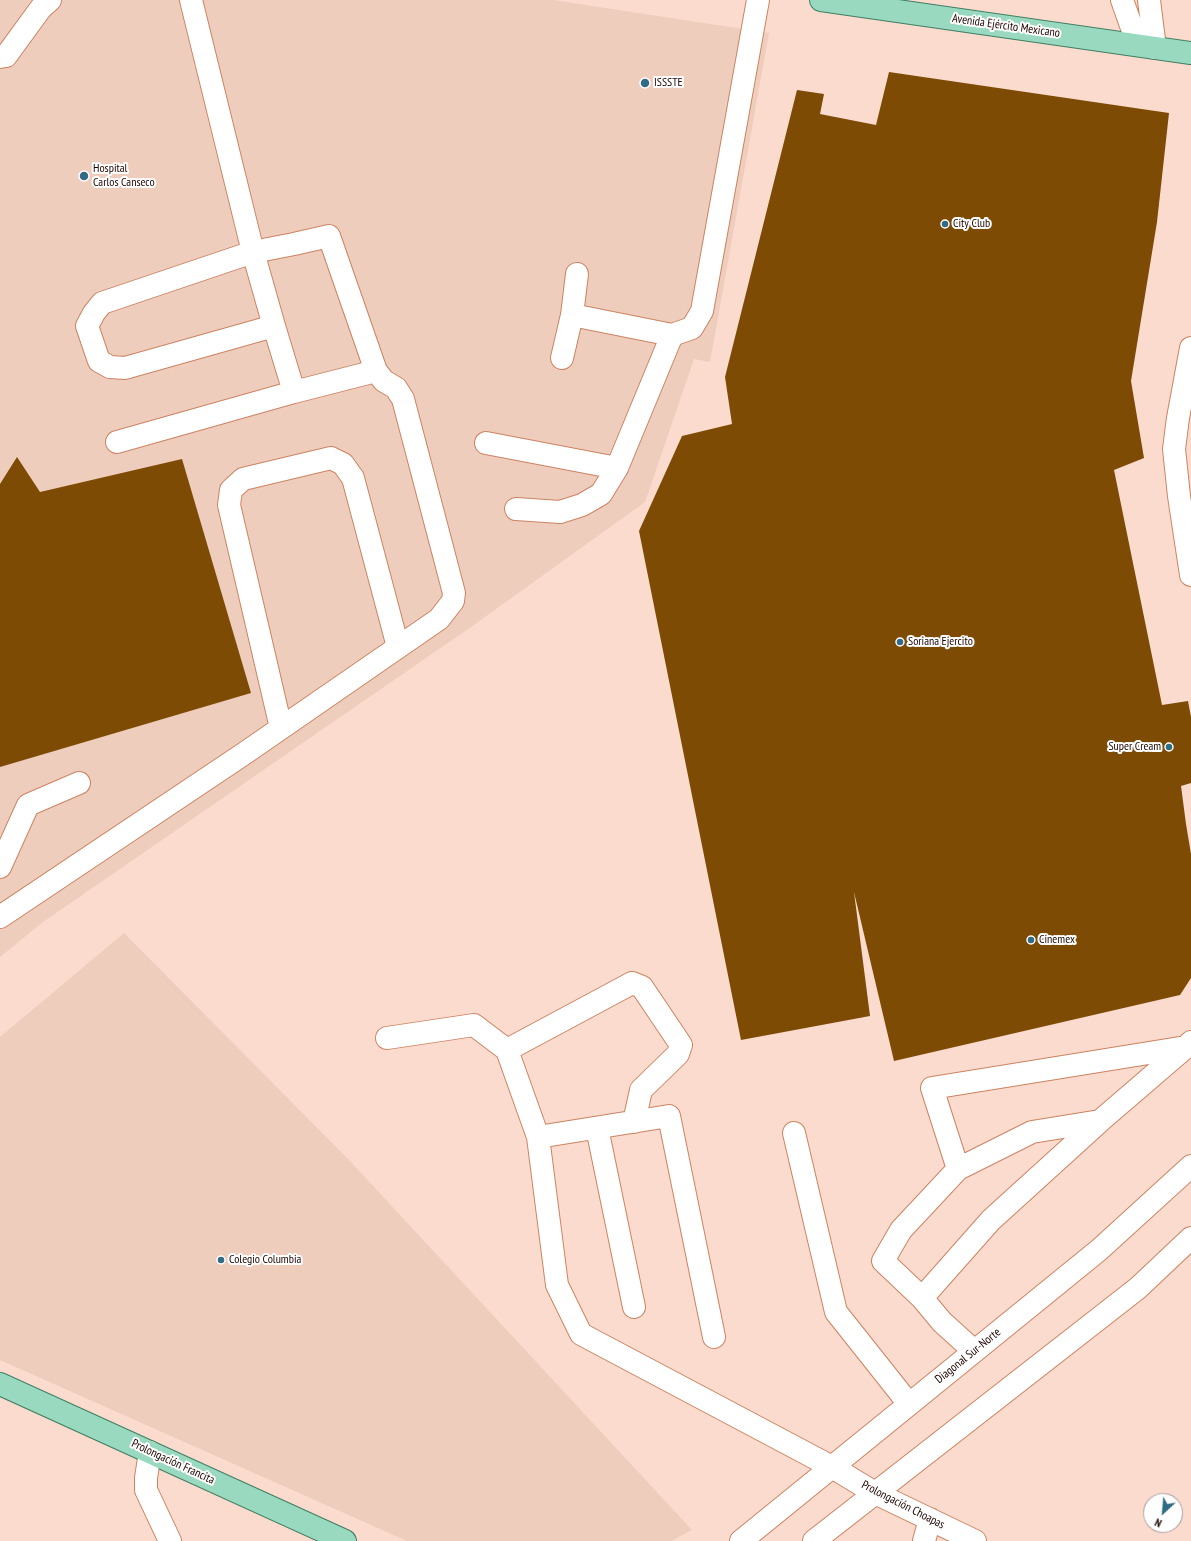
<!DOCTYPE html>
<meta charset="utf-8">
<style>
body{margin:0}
#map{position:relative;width:1191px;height:1541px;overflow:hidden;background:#fbdbcd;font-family:"PT Sans Narrow",sans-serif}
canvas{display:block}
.north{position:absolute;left:1143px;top:1493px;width:40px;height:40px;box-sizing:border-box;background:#fff;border:1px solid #a59b99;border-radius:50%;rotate:206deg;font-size:11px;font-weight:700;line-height:16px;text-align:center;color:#1e0500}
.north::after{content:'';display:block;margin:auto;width:14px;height:18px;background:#306d84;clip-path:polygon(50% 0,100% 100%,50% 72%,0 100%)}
</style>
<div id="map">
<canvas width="1191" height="1541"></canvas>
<div class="north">N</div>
</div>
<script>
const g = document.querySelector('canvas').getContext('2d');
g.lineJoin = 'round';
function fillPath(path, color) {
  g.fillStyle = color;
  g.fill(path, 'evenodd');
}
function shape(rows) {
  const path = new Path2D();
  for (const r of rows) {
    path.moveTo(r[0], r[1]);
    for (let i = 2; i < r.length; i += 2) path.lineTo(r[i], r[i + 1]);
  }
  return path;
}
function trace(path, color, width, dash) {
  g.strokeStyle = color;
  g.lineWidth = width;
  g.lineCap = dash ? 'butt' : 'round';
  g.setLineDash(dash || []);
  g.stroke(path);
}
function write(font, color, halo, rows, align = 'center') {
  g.font = font + ' "PT Sans Narrow",sans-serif';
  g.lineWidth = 4;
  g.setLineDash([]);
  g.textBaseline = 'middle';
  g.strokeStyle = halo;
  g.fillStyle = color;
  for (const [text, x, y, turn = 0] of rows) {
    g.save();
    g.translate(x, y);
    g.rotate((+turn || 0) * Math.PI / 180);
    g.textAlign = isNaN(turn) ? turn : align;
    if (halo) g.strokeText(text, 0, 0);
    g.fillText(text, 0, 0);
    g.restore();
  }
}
fillPath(shape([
 [0,0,553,0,769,33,710,362,694,359,645,502,471,627,43,922,0,957],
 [124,933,350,1161,692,1530,671,1541,407,1541,0,1360,0,1037]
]), '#efcdbd');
fillPath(shape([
 [889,72,1169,113,1157,222,1131,381,1144,458,1114,470,1162,705,1188,701,1191,717,1191,783,1181,786,1186,824,1191,854,1191,978,1180,995,894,1061,854,892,870,1016,741,1040,639,531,682,436,732,424,725,377,797,90,824,94,820,114,876,125],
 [17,457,40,492,182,459,251,693,0,767,0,484]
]), '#7e4b04');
const minor = shape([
 [1122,0,1138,45],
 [1149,0,1155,48],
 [0,57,6,56,41,8,50,0],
 [577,274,572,315,672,335,692,328,702,311,758,0],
 [274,326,125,368,110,367,99,361,87,326,94,313,102,303,253,252,274,326,294,392,376,371],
 [1191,348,1178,418,1174,449,1179,496,1191,575],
 [562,358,572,315],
 [117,442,294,392],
 [486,443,617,468],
 [516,509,560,512,582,505,601,494,617,468,672,335],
 [281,728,229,505,231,490,243,479,331,458,343,464,353,478,398,647],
 [0,867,28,805,79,783],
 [0,917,245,753,439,619,453,601,454,593,403,399,396,388,384,381,376,371,329,236,294,244,253,252,191,0],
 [387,1038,474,1025,507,1050,538,1137,557,1285,581,1334,832,1467,875,1493,975,1541],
 [1186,1047,1100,1121,1032,1132,958,1169,932,1088,1186,1047,1191,1042],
 [507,1050,632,983,642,987,681,1045,678,1054,641,1090,634,1122],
 [597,1128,634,1307],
 [794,1133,836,1312,909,1404],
 [538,1137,669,1116,714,1337],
 [958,1169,901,1230,883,1261,922,1298,991,1220,1100,1121],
 [922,1298,942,1322,974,1351],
 [150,1452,146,1478,146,1490,170,1541],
 [741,1541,1099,1250,1191,1166],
 [814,1541,1138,1288,1191,1238],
 [924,1541,930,1519]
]);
const major = shape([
 [821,0,1191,53],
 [0,1384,345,1541]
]);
trace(minor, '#cc8362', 24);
trace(major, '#407e62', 24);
trace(minor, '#fff', 22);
trace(major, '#98d9c0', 22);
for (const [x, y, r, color] of [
 [645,83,5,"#306d84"],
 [84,176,5,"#306d84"],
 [945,224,4,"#306d84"],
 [900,642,4,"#306d84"],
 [1169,747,4,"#306d84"],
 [1031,940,4,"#306d84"],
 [221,1260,4,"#306d84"]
]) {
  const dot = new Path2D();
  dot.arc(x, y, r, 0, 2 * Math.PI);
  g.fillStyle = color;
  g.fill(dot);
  trace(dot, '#fff', 1.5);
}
write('12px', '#1e0500', '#fff', [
 ["Avenida Ejército Mexicano",1006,26,8],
 ["Diagonal Sur-Norte",968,1356,-39],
 ["Prolongación Francita",173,1462,25],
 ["Prolongación Choapas",903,1505,27]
]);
write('12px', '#1e0500', '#fff', [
 ["ISSSTE",654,83],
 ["Hospital",93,169],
 ["Carlos Canseco",93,183],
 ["City Club",953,224],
 ["Soriana Ejercito",908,642],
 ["Super Cream",1161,747,"right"],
 ["Cinemex",1039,940],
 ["Colegio Columbia",229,1260]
], 'left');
</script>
